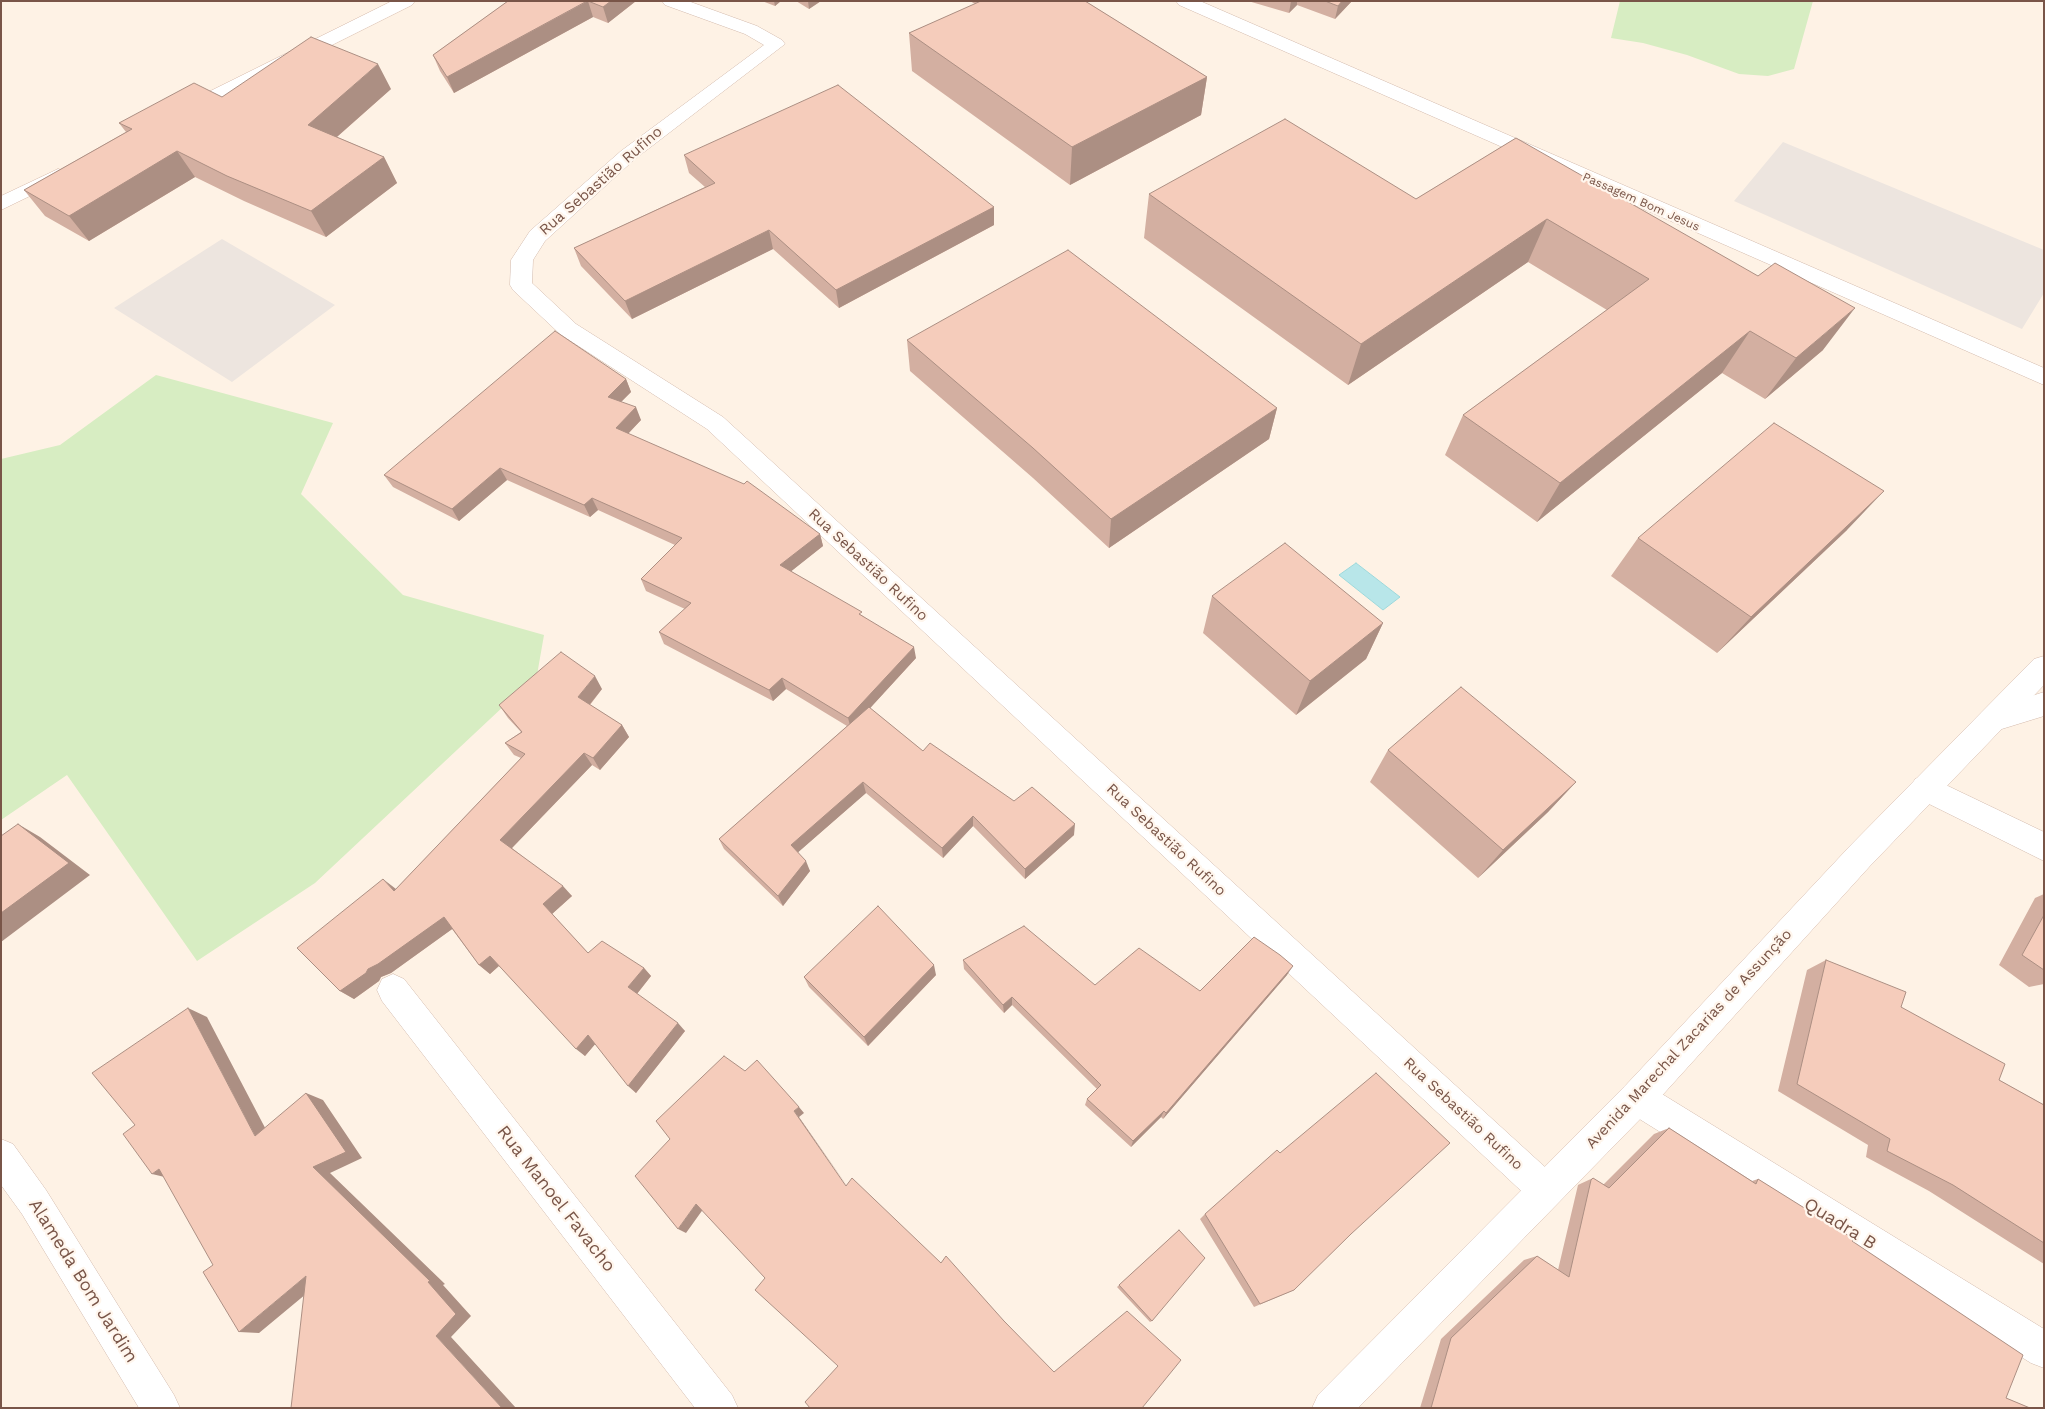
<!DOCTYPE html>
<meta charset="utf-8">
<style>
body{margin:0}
#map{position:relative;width:2045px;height:1409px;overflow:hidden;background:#fef2e5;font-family:"Work Sans",sans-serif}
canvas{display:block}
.frame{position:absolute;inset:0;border:2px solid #795548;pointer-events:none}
</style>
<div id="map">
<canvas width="2045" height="1409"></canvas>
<div class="frame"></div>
</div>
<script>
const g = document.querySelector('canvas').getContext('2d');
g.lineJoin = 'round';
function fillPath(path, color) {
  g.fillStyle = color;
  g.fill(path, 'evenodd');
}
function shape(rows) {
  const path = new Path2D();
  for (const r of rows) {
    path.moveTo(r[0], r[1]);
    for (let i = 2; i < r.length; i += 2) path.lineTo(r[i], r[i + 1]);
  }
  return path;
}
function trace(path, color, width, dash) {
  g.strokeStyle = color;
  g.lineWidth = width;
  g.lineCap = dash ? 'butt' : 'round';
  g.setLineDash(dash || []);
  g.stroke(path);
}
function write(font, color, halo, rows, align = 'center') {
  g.font = font + ' "Work Sans",sans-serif';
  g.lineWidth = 4.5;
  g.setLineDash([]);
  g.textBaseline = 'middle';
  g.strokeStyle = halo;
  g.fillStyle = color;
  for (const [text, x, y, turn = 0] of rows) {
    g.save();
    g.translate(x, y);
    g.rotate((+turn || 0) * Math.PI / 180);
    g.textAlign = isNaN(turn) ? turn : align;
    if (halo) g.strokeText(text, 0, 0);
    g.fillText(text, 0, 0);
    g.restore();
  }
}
fillPath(shape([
 [1783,142,2044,250,2044,293,2022,329,1734,201],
 [222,239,335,305,232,382,114,308]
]), '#ede5df');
fillPath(shape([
 [1620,1,1813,1,1794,69,1768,76,1739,74,1687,55,1643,43,1611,38],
 [156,375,333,423,301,494,403,595,544,635,537,675,315,883,197,961,67,775,1,820,1,459,60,445]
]), '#d7edc2');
const water = shape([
 [1356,563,1400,597,1383,610,1339,575,1356,563]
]);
fillPath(water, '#b8e6e9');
trace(water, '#9dd8db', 1);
const street = shape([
 [662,1,688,1,757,26,782,40,785,44,635,159,545,241,533,260,532,283,576,324,723,417,1557,1178,1562,1190,1557,1202,1545,1207,1533,1202,707,429,560,334,513,290,510,285,511,260,530,231,621,151,764,45,745,34,665,5,662,1],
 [1176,1,1200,1,2044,368,2044,385,1179,5,1176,1],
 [2044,692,2044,716,1992,732,1982,728,1978,720,1982,712,2044,692],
 [1925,775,2044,832,2044,861,1915,797,1911,788,1915,779,1925,775],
 [393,974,404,979,732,1395,738,1408,695,1408,382,1001,377,990,382,979,393,974],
 [1637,1081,1649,1086,2044,1329,2044,1368,2031,1363,1625,1110,1620,1098,1625,1086,1637,1081],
 [1,1139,13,1144,46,1190,174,1395,180,1408,139,1408,22,1214,1,1185,1,1139]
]);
const secondary = shape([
 [392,1,415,1,412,5,190,116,183,118,176,116,173,112,176,108,392,1],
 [58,169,65,171,68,175,65,179,1,210,1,196,58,169],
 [2044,656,2044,685,1870,866,1649,1110,1358,1408,1312,1408,1318,1395,1625,1086,1850,846,2034,659,2044,656]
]);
trace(street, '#d3baad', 1);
trace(secondary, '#d6b9aa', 1);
fillPath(street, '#fff');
fillPath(secondary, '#fff');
fillPath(shape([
 [508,1,636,1,608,23,593,17,454,93,440,71,433,55],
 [762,1,781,1,775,6],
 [796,1,821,1,809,9],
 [970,1,1085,1,1207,77,1201,115,1070,185,912,71,909,33,975,4],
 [1248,1,1352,1,1335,19,1297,5,1289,13],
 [391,89,337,137,384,157,397,183,326,237,244,201,195,177,89,241,45,216,24,190,126,132,119,123,222,97],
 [1516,138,1823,350,1765,399,1722,373,1537,522,1445,455,1463,415,1607,310,1528,262,1348,385,1144,238,1149,194,1416,199],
 [684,155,994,207,994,225,839,308,773,249,632,319,581,266,574,248,705,187,689,173],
 [907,340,1277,408,1269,439,1109,548,1033,478,910,371],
 [626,379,631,392,621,402,641,420,628,434,820,534,823,546,791,571,863,616,916,658,870,708,923,751,1074,835,1025,879,973,826,943,858,866,793,798,852,810,871,783,906,724,849,719,839,847,726,786,689,773,701,664,644,659,632,685,609,646,591,641,579,675,545,598,510,590,517,507,480,459,521,393,487,384,475],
 [1847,530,1717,653,1611,576,1638,538],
 [1212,596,1383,623,1366,659,1296,715,1203,633],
 [602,689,590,705,622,725,629,737,600,770,592,765,512,848,572,896,552,914,588,953,644,968,651,976,637,994,685,1031,636,1093,595,1044,585,1056,499,966,490,974,479,965,452,929,391,973,381,977,379,981,354,999,340,991,396,889,521,758,514,755,505,743,521,732,508,718,499,705],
 [1388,750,1576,782,1548,812,1478,878,1370,782],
 [2044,894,2044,984,2029,987,1999,965,2035,898],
 [963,960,1095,985,1200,991,1287,975,1163,1119,1161,1117,1131,1147,1085,1105,1087,1099,1097,1089,1012,1005,1004,1013,964,969],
 [1826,960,1901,1007,1999,1080,2044,1105,2044,1264,1929,1191,1866,1157,1868,1145,1778,1091,1807,970],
 [936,975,868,1046,809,987,804,977],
 [1669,1128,1752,1181,1758,1179,1852,1241,2006,1398,2030,1408,1420,1408,1441,1339,1524,1260,1537,1256,1558,1270,1578,1185,1580,1184,1593,1178,1603,1185,1654,1134],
 [1205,1214,1294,1290,1254,1307,1200,1219],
 [1179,1230,1152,1321,1150,1322,1117,1287]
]), '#d3afa1');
fillPath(shape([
 [588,1,593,17,454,93,447,77],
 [611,1,636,1,608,23,603,7],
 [774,1,781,1,775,6],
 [808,1,821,1,809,9],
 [1291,1,1297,1,1297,5,1289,13],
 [1342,1,1352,1,1335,19,1338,6],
 [378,64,391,89,322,150,308,125],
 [1207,77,1201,115,1070,185,1072,147],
 [177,151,195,177,89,241,69,216],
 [384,157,397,183,326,237,311,211],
 [994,207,994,225,839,308,836,290],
 [1547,219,1528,262,1348,385,1361,344],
 [769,230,773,249,632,319,625,301],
 [1855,308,1823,350,1765,399,1796,358],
 [1750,331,1722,373,1537,522,1560,483],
 [626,379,631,392,613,410,608,397],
 [636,407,641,420,621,441,616,428],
 [1277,408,1269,439,1109,548,1111,519],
 [500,468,507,480,459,521,452,509],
 [1884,491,1847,530,1717,653,1751,617],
 [592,498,598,510,590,517,584,505],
 [820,534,823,546,784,577,780,565],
 [1383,623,1366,659,1296,715,1310,681],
 [914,647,916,658,851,729,848,718],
 [595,676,602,689,586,709,578,697],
 [782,678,786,689,773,701,769,690],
 [622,725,629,737,600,770,593,758],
 [584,753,592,765,510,850,500,840],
 [863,782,866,793,795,855,791,845],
 [1576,782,1548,812,1478,878,1503,850],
 [973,816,973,826,943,858,942,848],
 [18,824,40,837,90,875,1,942,1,913],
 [1075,824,1074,835,1025,879,1025,869],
 [806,861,810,871,783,906,778,896],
 [383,879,396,889,394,891],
 [563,886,572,896,552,914,543,904],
 [444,917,455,927,391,973,381,977,379,981,354,999,340,991,368,969],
 [490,956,501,964,490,974,479,965],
 [934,965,936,975,868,1046,864,1037],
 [1293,966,1287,975,1163,1119,1166,1113],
 [644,968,651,976,636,995,628,987],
 [1012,997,1012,1005,1004,1013,1003,1005],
 [188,1008,207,1017,273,1143,255,1136],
 [678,1023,685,1031,636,1093,628,1086],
 [588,1035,597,1042,585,1056,576,1049],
 [306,1093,323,1100,362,1158,330,1173,445,1284,443,1285,471,1316,451,1337,516,1408,502,1408,436,1336,428,1282,313,1167],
 [799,1107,804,1113,799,1117,850,1190,794,1111],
 [1164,1111,1161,1117,1131,1147,1133,1141],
 [159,1169,173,1179,152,1174],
 [696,1204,704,1208,686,1233,678,1229],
 [306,1276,324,1279,259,1333,239,1332]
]), '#ac8f83');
const building = shape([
 [508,1,587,1,447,77,433,55,508,1],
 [588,1,611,1,603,7,588,1],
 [981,1,1085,1,1207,77,1072,147,909,33,981,1],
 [1325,1,1342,1,1338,6,1325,1],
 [311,37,378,64,308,125,384,157,311,211,227,176,177,151,69,216,24,190,132,129,119,123,194,83,222,97,311,37],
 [838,85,994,207,836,290,769,230,625,301,574,248,715,183,684,155,838,85],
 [1285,119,1416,199,1516,138,1758,276,1775,263,1855,308,1796,358,1750,331,1560,483,1463,415,1649,279,1547,219,1361,344,1149,194,1285,119],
 [1068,250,1277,408,1111,519,1033,448,907,340,1068,250],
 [555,331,626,379,608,397,636,407,616,428,744,484,747,481,820,534,780,565,862,612,859,614,914,647,848,718,782,678,769,690,659,632,691,603,641,579,682,538,592,498,584,505,500,468,452,509,384,475,555,331],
 [1774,423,1884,491,1751,617,1638,538,1774,423],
 [1285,543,1383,623,1310,681,1212,596,1285,543],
 [561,652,595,676,578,697,622,725,593,758,584,753,500,840,563,886,543,904,588,953,602,941,644,968,628,987,678,1023,628,1086,588,1035,576,1049,490,956,479,965,444,917,378,964,368,969,366,973,340,991,297,948,383,879,394,891,525,754,505,743,522,732,499,705,561,652],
 [1461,687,1576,782,1503,850,1388,750,1461,687],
 [869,707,923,751,930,743,1014,801,1032,787,1075,824,1025,869,973,816,942,848,863,782,791,845,806,861,778,896,719,839,869,707],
 [18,824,69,863,1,913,1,836,18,824],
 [878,906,934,965,864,1037,804,977,878,906],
 [2044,915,2044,970,2022,955,2044,915],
 [1024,926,1095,985,1139,948,1200,991,1254,937,1280,955,1293,966,1166,1113,1164,1111,1133,1141,1087,1099,1101,1085,1012,997,1003,1005,963,960,1024,926],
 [1826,960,1906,992,1901,1007,2005,1064,1999,1080,2044,1105,2044,1243,1953,1185,1887,1151,1890,1139,1797,1084,1826,960],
 [188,1008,255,1136,306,1093,346,1152,313,1167,430,1281,428,1282,456,1314,436,1336,502,1408,291,1408,306,1276,239,1332,203,1272,213,1265,159,1169,152,1174,123,1134,135,1125,92,1073,188,1008],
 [724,1056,745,1071,757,1060,799,1107,794,1111,846,1186,852,1178,941,1263,946,1256,1004,1321,1054,1372,1127,1311,1181,1360,1142,1408,810,1408,805,1402,838,1366,755,1290,765,1278,696,1204,678,1229,635,1176,670,1139,656,1121,724,1056],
 [1376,1073,1450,1143,1351,1234,1294,1290,1260,1304,1205,1214,1277,1150,1280,1153,1376,1073],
 [1669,1128,1756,1184,1758,1179,1854,1239,1852,1241,2023,1355,2006,1398,2030,1408,1431,1408,1451,1338,1537,1256,1569,1277,1591,1180,1593,1178,1609,1188,1669,1128],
 [1179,1230,1205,1258,1152,1321,1119,1285,1179,1230]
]);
fillPath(building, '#f5ccbb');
trace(building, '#ac8f83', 1);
write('12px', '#795548', '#fff6ed', [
 ["Passagem Bom Jesus",1641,202,24]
]);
write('15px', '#795548', '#fff6ed', [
 ["Rua Sebastião Rufino",601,181,-41],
 ["Rua Sebastião Rufino",868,565,43],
 ["Rua Sebastião Rufino",1166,840,43],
 ["Avenida Marechal Zacarias de Assunção",1689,1039,-47],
 ["Rua Sebastião Rufino",1463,1114,43]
]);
write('18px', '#795548', '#fff6ed', [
 ["Rua Manoel Favacho",556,1199,52],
 ["Quadra B",1840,1224,32],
 ["Alameda Bom Jardim",83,1281,58]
]);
</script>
